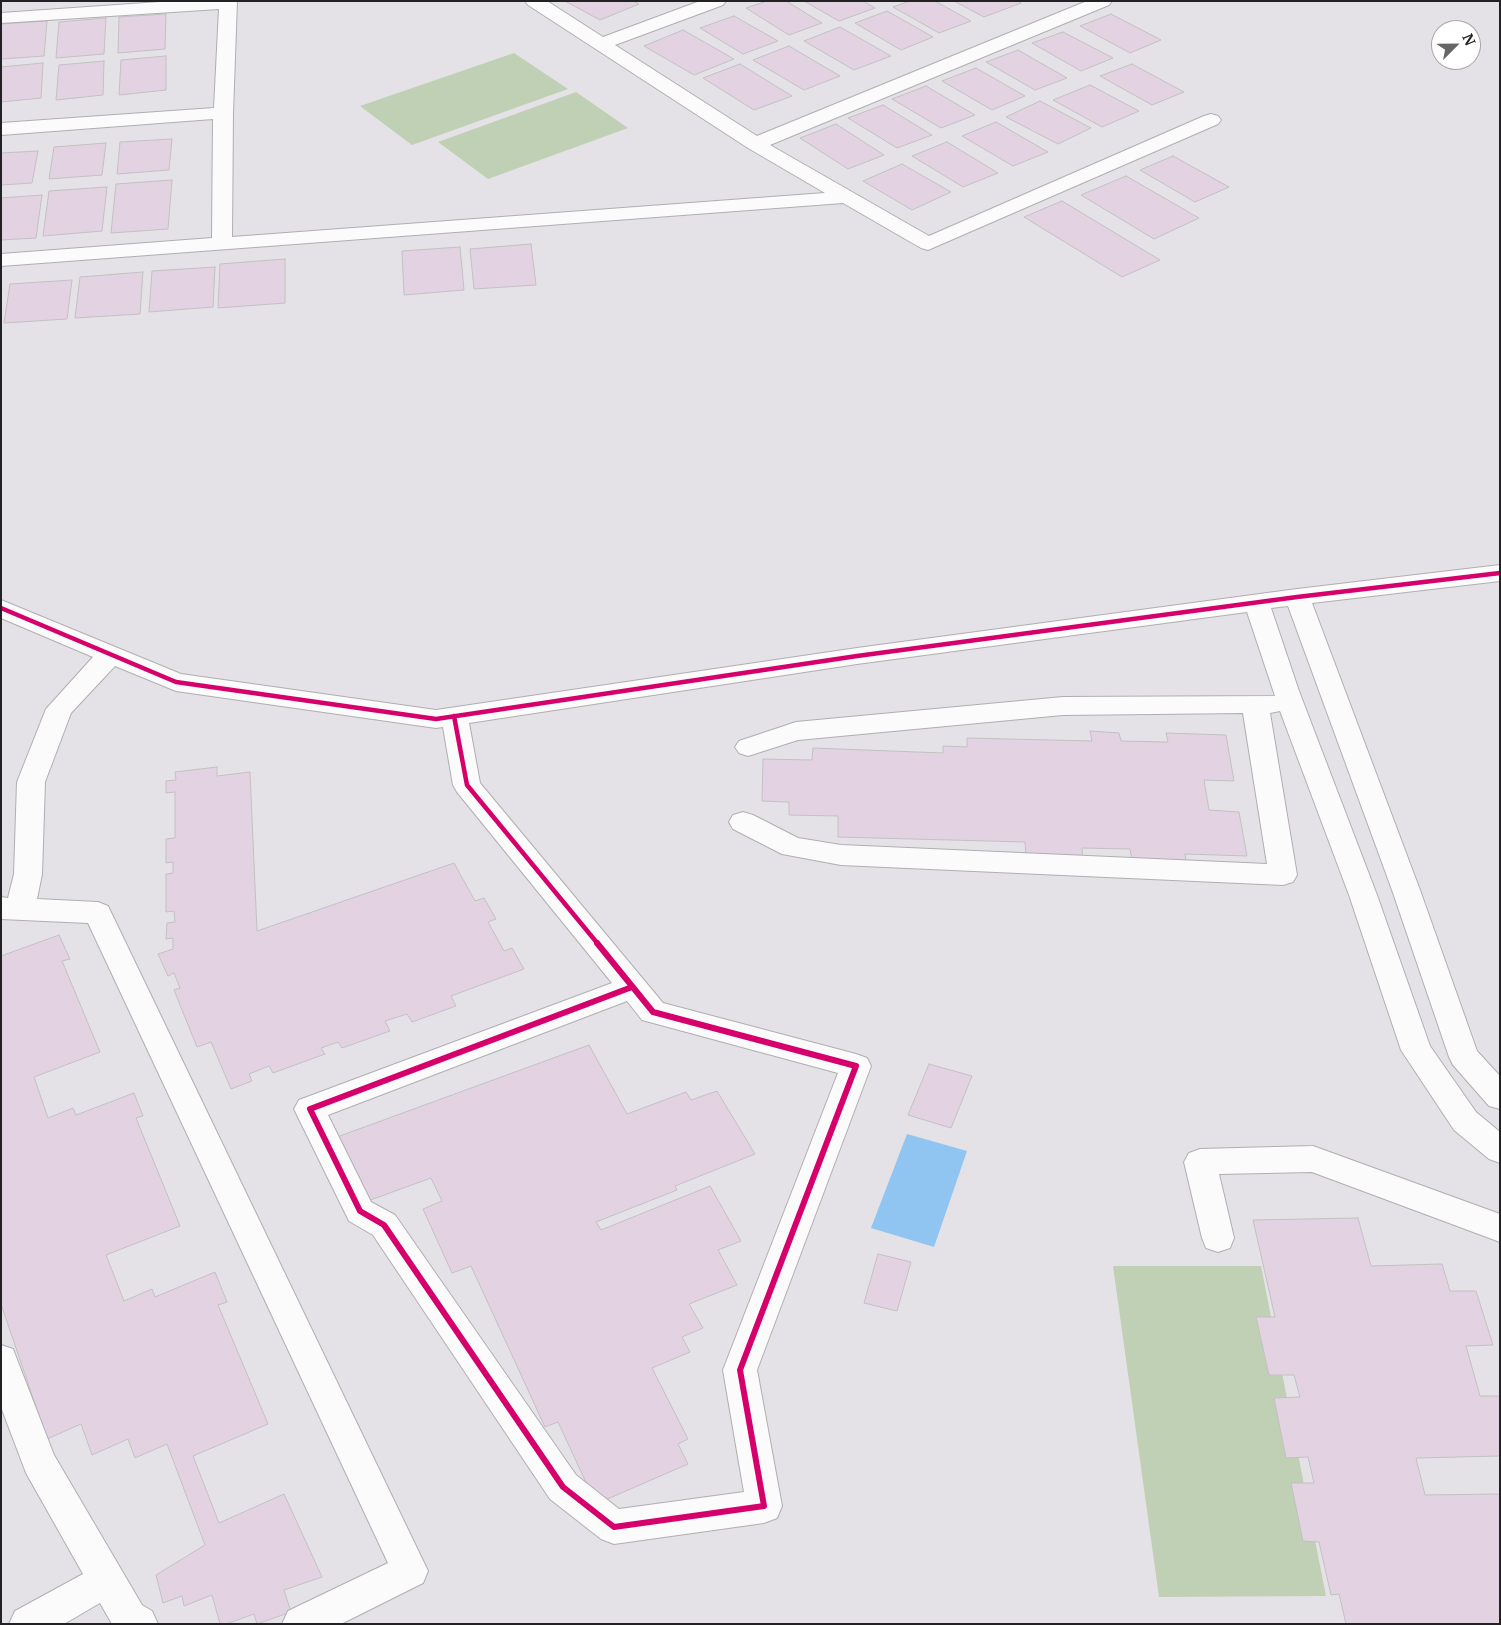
<!DOCTYPE html>
<style>
body{margin:0}
#map{position:relative;width:1501px;height:1625px;overflow:hidden;background:#e5e2e7;font-family:Merriweather,serif}
canvas{display:block}
.frame{position:absolute;inset:0;border:2px solid #222123;pointer-events:none}
.north{position:absolute;left:1431px;top:20px;width:50px;height:50px;box-sizing:border-box;background:#fff;border:1px solid #a7a6a7;border-radius:50%;rotate:67deg;font-size:14px;font-weight:700;line-height:20px;text-align:center;color:#222123}
.north::after{content:'';display:block;margin:auto;width:18px;height:22px;background:#666568;clip-path:polygon(50% 0,100% 100%,50% 72%,0 100%)}
</style>
<div id="map">
<canvas width="1501" height="1625"></canvas>
<div class="frame"></div>
<div class="north">N</div>
</div>
<script>
const g = document.querySelector('canvas').getContext('2d');
g.lineJoin = 'round';
function fillPath(path, color) {
  g.fillStyle = color;
  g.fill(path, 'evenodd');
}
function shape(rows) {
  const path = new Path2D();
  for (const r of rows) {
    path.moveTo(r[0], r[1]);
    for (let i = 2; i < r.length; i += 2) path.lineTo(r[i], r[i + 1]);
  }
  return path;
}
function trace(path, color, width, dash) {
  g.strokeStyle = color;
  g.lineWidth = width;
  g.lineCap = dash ? 'butt' : 'round';
  g.setLineDash(dash || []);
  g.stroke(path);
}
fillPath(shape([
 [514,53,568,89,412,145,360,106],
 [576,92,628,128,488,179,438,142],
 [1113,1266,1261,1266,1326,1596,1159,1597]
]), '#c0d0b4');
fillPath(shape([
 [907,1134,967,1151,934,1247,871,1228]
]), '#90c5f2');
const building = shape([
 [565,1,633,1,639,4,600,20,565,1],
 [767,1,786,1,822,23,789,35,746,8,767,1],
 [804,1,863,1,875,8,839,21,804,1],
 [910,1,935,1,971,21,939,33,893,7,910,1],
 [954,1,1018,1,1021,3,984,17,954,1],
 [887,11,933,37,901,50,855,23,887,11],
 [166,14,165,49,118,53,119,17,166,14],
 [1111,14,1161,40,1130,53,1080,26,1111,14],
 [734,16,778,41,743,54,700,28,734,16],
 [106,18,104,54,56,58,59,22,106,18],
 [47,21,44,56,1,59,1,24,47,21],
 [840,27,891,56,854,70,804,41,840,27],
 [683,30,734,59,694,75,644,46,683,30],
 [1063,32,1113,58,1081,71,1032,43,1063,32],
 [789,46,840,76,804,90,753,60,789,46],
 [1018,50,1067,78,1035,90,986,62,1018,50],
 [166,56,166,90,119,95,121,60,166,56],
 [104,61,103,95,56,100,59,65,104,61],
 [43,63,41,98,1,102,1,67,43,63],
 [740,64,792,96,754,110,703,78,740,64],
 [1132,64,1184,92,1152,105,1100,76,1132,64],
 [976,68,1025,96,992,110,942,81,976,68],
 [1090,85,1139,111,1102,127,1053,100,1090,85],
 [926,86,975,115,941,128,892,99,926,86],
 [1040,101,1091,128,1058,144,1006,117,1040,101],
 [883,105,932,135,897,148,848,118,883,105],
 [996,122,1048,152,1013,166,962,136,996,122],
 [836,124,884,155,848,169,800,138,836,124],
 [172,139,169,170,117,174,120,142,172,139],
 [947,142,998,173,963,187,912,156,947,142],
 [106,143,102,175,49,179,54,147,106,143],
 [38,151,32,183,1,185,1,153,38,151],
 [1173,156,1229,187,1195,202,1140,170,1173,156],
 [902,164,951,192,912,210,863,181,902,164],
 [1126,176,1199,218,1154,239,1081,195,1126,176],
 [172,180,168,229,111,233,116,184,172,180],
 [107,187,102,231,43,236,49,191,107,187],
 [42,195,36,238,1,240,1,198,42,195],
 [1062,201,1160,260,1122,277,1024,217,1062,201],
 [531,244,536,285,474,289,470,249,531,244],
 [460,247,464,290,404,295,402,251,460,247],
 [285,259,285,303,218,308,220,264,285,259],
 [215,267,213,307,149,312,152,271,215,267],
 [143,272,140,314,75,318,80,277,143,272],
 [72,280,67,319,4,323,10,284,72,280],
 [1090,731,1119,733,1121,741,1168,742,1166,733,1226,735,1234,781,1204,780,1209,810,1239,812,1247,856,1185,854,1186,863,1132,861,1130,849,1082,848,1083,859,1026,858,1025,842,838,837,838,816,789,815,789,802,762,801,763,759,812,760,813,748,943,753,943,746,967,747,967,738,1092,741,1090,731],
 [217,767,217,776,250,772,257,931,454,863,475,901,484,898,496,919,488,922,504,951,512,948,524,969,451,996,456,1006,412,1022,407,1014,385,1021,390,1031,342,1048,338,1042,321,1048,325,1054,273,1073,269,1066,249,1074,252,1081,231,1089,211,1042,197,1047,174,990,180,988,174,973,168,976,158,954,173,949,173,938,166,939,167,923,175,922,174,911,166,912,166,874,173,873,173,862,166,863,166,839,175,838,175,792,166,793,166,781,176,780,175,772,217,767],
 [59,935,70,959,62,961,100,1052,34,1077,48,1118,73,1108,76,1115,134,1093,143,1116,136,1118,180,1226,106,1255,124,1301,152,1289,155,1297,215,1272,227,1302,218,1305,268,1424,193,1456,219,1523,284,1494,322,1577,284,1590,291,1612,257,1624,254,1614,226,1624,220,1624,212,1595,184,1606,182,1596,163,1603,156,1575,205,1545,167,1444,135,1458,128,1439,92,1455,81,1424,47,1439,1,1304,1,956,59,935],
 [589,1045,627,1114,686,1092,691,1100,717,1091,755,1154,675,1186,677,1190,596,1222,601,1230,710,1186,741,1241,718,1250,737,1285,689,1304,703,1328,682,1337,690,1352,652,1368,688,1439,678,1444,688,1464,596,1504,558,1422,545,1427,471,1266,452,1273,423,1209,442,1201,431,1178,365,1202,337,1137,589,1045],
 [929,1064,972,1076,951,1128,908,1115,929,1064],
 [1358,1218,1371,1266,1442,1264,1450,1291,1476,1291,1493,1345,1466,1346,1480,1396,1500,1396,1500,1456,1416,1458,1425,1495,1500,1494,1500,1624,1346,1624,1339,1594,1331,1595,1319,1542,1303,1541,1291,1483,1314,1483,1308,1457,1286,1458,1274,1398,1300,1397,1294,1375,1269,1375,1256,1317,1275,1317,1253,1220,1358,1218],
 [878,1254,911,1262,897,1311,864,1303,878,1254]
]);
fillPath(building, '#e3d3e2');
trace(building, '#c2c0c3', 1);
const lane = shape([
 [174,1,237,1,233,113,232,237,825,193,748,148,528,5,525,1,547,1,603,37,700,1,726,1,723,5,615,45,757,136,1087,1,1112,1,1109,5,770,145,929,236,1204,116,1211,114,1218,116,1221,120,1218,124,928,250,921,248,843,203,1,266,1,254,212,238,213,119,1,135,1,123,214,108,219,9,1,23,1,13,174,1]
]);
const street = shape([
 [1500,565,1500,581,1312,603,1420,890,1477,1051,1500,1076,1500,1109,1489,1106,1453,1065,1449,1057,1392,890,1288,606,1271,608,1299,691,1377,895,1430,1046,1476,1112,1500,1132,1500,1163,1489,1159,1454,1130,1401,1050,1349,895,1280,711,1270,713,1297,875,1293,882,1283,885,841,865,782,854,733,829,729,822,733,815,743,812,753,815,798,838,841,845,1267,864,1243,713,1063,715,798,740,748,756,739,753,735,747,739,741,796,722,1063,697,1275,696,1247,612,857,664,469,723,480,783,663,1003,856,1054,867,1058,871,1066,757,1370,782,1506,777,1518,764,1523,614,1544,601,1539,550,1499,373,1235,349,1221,294,1109,299,1100,612,983,457,792,453,785,443,727,436,728,176,691,115,666,71,713,45,782,42,874,37,899,98,902,108,906,428,1571,423,1583,341,1624,282,1624,288,1611,388,1563,88,923,1,919,1,897,8,898,14,874,17,782,46,709,93,657,1,618,1,600,181,674,436,710,857,648,1297,589,1500,565],
 [627,1001,642,1020,838,1073,723,1370,744,1492,619,1509,576,1475,395,1215,371,1202,328,1115,627,1001],
 [1313,1146,1500,1214,1500,1242,1312,1172,1219,1174,1234,1238,1230,1248,1218,1252,1206,1248,1202,1238,1184,1162,1189,1153,1200,1149,1313,1146],
 [1,1345,13,1349,54,1455,142,1605,152,1611,158,1624,112,1624,100,1603,64,1624,9,1624,15,1611,83,1574,26,1473,1,1407,1,1345]
]);
trace(lane, '#b0aeb1', 2);
trace(street, '#b0aeb1', 2);
fillPath(lane, '#fbfbfb');
fillPath(street, '#fbfbfb');
trace(shape([
 [1,608,176,682,436,719,857,656,1297,597,1500,573],
 [454,716,467,785,598,944]
]), '#d6006c', 4.5);
trace(shape([
 [597,943,653,1012,856,1066,740,1370,764,1506,614,1527,563,1487,384,1225,360,1211,310,1109,632,987]
]), '#d6006c', 6);
</script>
